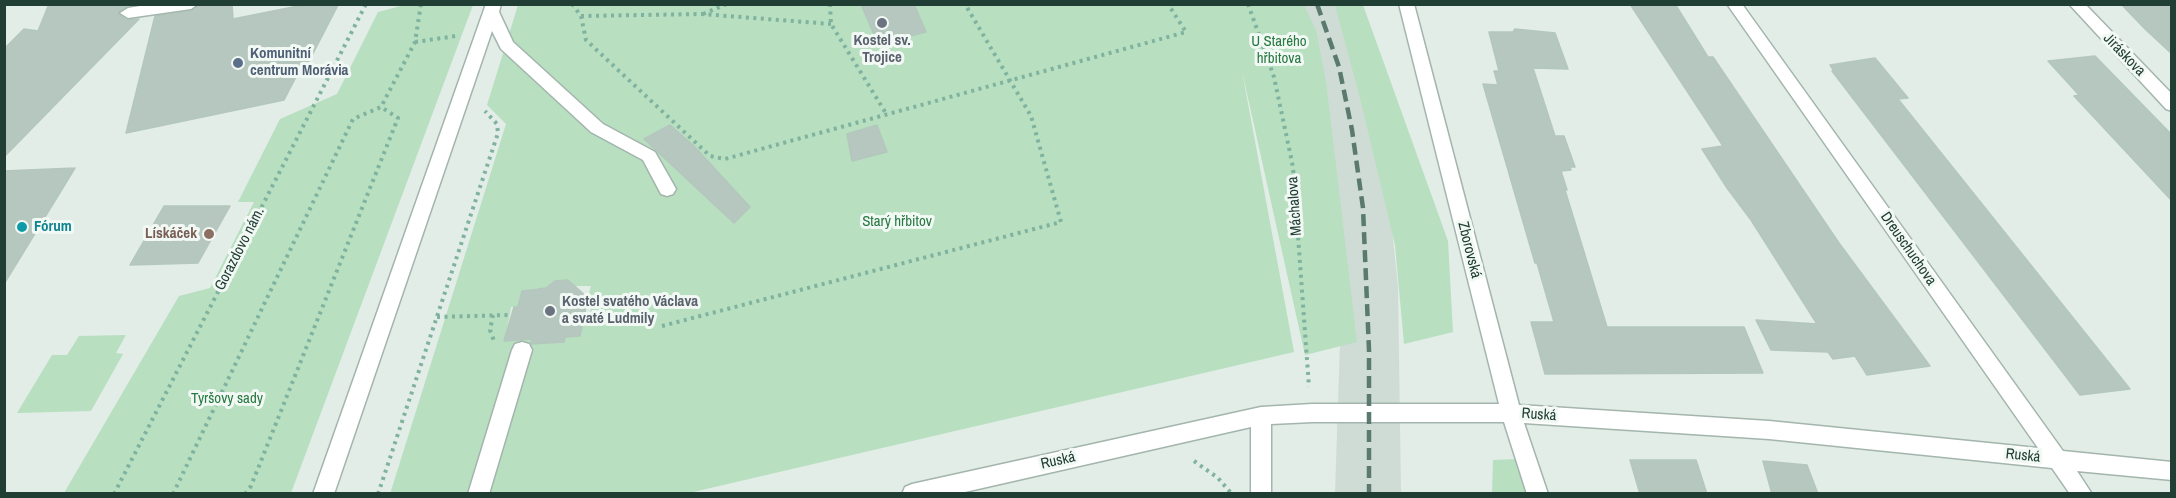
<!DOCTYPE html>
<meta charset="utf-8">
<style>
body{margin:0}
#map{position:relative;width:2176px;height:498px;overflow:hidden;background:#e1ede6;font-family:"Archivo Narrow",sans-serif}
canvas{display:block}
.frame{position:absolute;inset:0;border:6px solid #203e34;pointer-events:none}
</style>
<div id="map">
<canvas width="2176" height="498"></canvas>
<div class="frame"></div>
</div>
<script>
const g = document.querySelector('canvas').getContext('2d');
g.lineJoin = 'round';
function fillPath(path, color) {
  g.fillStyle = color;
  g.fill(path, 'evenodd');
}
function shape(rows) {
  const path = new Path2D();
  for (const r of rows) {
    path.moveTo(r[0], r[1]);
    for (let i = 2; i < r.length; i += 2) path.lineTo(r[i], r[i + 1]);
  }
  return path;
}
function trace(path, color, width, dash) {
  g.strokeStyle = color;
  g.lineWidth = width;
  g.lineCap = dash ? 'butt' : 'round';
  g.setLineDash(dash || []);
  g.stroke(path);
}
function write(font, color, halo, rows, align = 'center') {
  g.font = font + ' "Archivo Narrow",sans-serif';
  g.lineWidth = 6;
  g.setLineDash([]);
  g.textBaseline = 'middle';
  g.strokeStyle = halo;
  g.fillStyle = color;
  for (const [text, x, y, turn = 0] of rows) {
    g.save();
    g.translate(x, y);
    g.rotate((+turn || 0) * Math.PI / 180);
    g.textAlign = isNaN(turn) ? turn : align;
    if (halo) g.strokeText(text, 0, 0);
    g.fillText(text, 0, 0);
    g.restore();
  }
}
fillPath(shape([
 [1294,5,1341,5,1390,209,1398,287,1401,493,1335,493,1340,343]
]), '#cfdcd5');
fillPath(shape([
 [408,4,473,5,291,493,64,493,179,296,210,288,254,202,238,202,280,119,337,94,378,12],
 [518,5,1304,5,1316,30,1326,81,1357,342,1305,355,1242,71,1294,352,689,493,390,494,506,124,487,105],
 [568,280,575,286,591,286,588,297,593,298,588,323,582,324,580,336,565,337,564,342,531,344,532,339,505,341,511,307,518,307,530,289,546,288,555,281],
 [1335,5,1363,5,1448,241,1453,332,1404,344,1395,245,1360,98],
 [126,335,116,353,123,354,91,411,17,413,52,355,67,355,79,336],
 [1516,459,1527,493,1492,494,1493,460]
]), '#b8dfc0');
const building = shape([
 [49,4,135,4,127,6,118,14,127,20,139,19,4,157,4,49,24,29,38,31,49,4],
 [200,4,232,4,233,19,303,5,338,5,302,75,297,75,284,100,126,133,155,16,191,11,200,4],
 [861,4,914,4,926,32,878,44,861,4],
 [1630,4,1675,4,1708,57,1713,57,1839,243,1930,366,1867,375,1855,356,1833,359,1828,352,1771,350,1756,320,1817,324,1751,220,1727,188,1702,149,1723,146,1630,4],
 [2121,4,2172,4,2172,54,2145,29,2121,4],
 [1515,29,1555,33,1568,69,1533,68,1555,136,1564,136,1575,167,1570,167,1571,170,1561,171,1567,190,1565,190,1607,327,1744,327,1763,373,1545,374,1531,322,1554,322,1537,263,1535,263,1483,84,1498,85,1494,71,1499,71,1489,32,1513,32,1515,29],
 [2095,56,2172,135,2172,201,2074,96,2079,95,2048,61,2095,56],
 [1875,58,1908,98,1898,99,2130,389,2080,395,1832,71,1834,71,1830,65,1875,58],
 [670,125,694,146,750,207,734,223,644,139,670,125],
 [877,125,887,152,852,161,847,134,877,125],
 [75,168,4,284,4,171,75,168],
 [164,206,230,206,198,263,130,265,164,206],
 [568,280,588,298,580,336,565,337,564,342,531,344,532,339,504,341,514,307,518,307,522,291,546,288,555,281,568,280],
 [1630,460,1696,460,1707,494,1640,494,1630,460],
 [1763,461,1807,465,1818,494,1772,494,1763,461]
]);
fillPath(building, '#b6c7bf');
trace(building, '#b3c7bd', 1.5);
const minor = shape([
 [152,4,198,4,191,9,128,18,120,13,128,8,152,4],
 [486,4,501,4,499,12,513,42,603,124,655,152,676,189,673,194,667,196,661,194,643,160,591,132,501,49,492,31,334,494,313,494,486,4],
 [1399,4,1414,4,1519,405,1769,421,2038,448,1727,4,1742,4,2063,451,2172,462,2172,480,2077,471,2092,494,2070,494,2052,468,1769,439,1524,423,1548,494,1527,494,1504,422,1312,422,1271,424,1271,494,1251,494,1251,427,956,494,902,494,905,487,912,484,1261,407,1312,404,1499,404,1399,4],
 [2069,4,2085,4,2172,94,2172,111,2166,109,2069,4],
 [522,342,529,344,532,350,489,494,468,494,512,350,515,344,522,342]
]);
trace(minor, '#a3b5ad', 3);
trace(shape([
 [572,4,581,16,586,40,710,156,725,159,1186,32,1168,4],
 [830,4,831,24,887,115],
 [1248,4,1274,77,1293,167,1309,387],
 [703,14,727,4],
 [581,16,702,14,831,24],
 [415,42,456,36],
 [493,315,490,330,494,341],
 [437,317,509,315],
 [662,326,1061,222,1031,116,965,4],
 [1194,461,1218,478,1231,493],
 [114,494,366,4],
 [173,494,353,119,381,107,415,42,421,4],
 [245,494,251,486,398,118,381,107],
 [378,494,498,133,497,124,485,111]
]), '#7fb29f', 4, [3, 4.5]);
fillPath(minor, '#fff');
trace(shape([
 [1317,4,1339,67,1352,130,1363,208,1369,350,1369,494]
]), '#5a7a6f', 4.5, [12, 6]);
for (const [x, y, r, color] of [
 [882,23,6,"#6b7280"],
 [238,63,6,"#5c6f8a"],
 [22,227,6,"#0f9aa8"],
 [209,234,6,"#8d6e63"],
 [550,311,6,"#6b7280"]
]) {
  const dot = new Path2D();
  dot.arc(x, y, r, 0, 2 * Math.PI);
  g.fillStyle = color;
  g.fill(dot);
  trace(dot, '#f2f9f5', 2);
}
write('bold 15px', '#5b616d', '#f2f9f5', [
 ["Kostel sv.",882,41],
 ["Trojice",882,58],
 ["Kostel svatého Václava",562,302,"left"],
 ["a svaté Ludmily",562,319,"left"]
]);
write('15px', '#277841', '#f2f9f5', [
 ["U Starého",1279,42],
 ["hřbitova",1279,59],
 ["Starý hřbitov",897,222],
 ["Tyršovy sady",227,399]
]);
write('bold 15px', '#4e5e75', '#f2f9f5', [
 ["Komunitní",250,54],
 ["centrum Morávia",250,71]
], 'left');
write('15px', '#203e34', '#f2f9f5', [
 ["Jiráskova",2124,55,46],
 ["Máchalova",1295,206,-94],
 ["Gorazdovo nám.",240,249,-63],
 ["Dreuschuchova",1908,249,55],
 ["Zborovská",1469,250,76],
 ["Ruská",1539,415,4],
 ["Ruská",2023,456,6],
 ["Ruská",1058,461,-13]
]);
write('bold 15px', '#0d838f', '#f2f9f5', [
 ["Fórum",34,227]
], 'left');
write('bold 15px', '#785e54', '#f2f9f5', [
 ["Lískáček",197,234]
], 'right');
</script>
